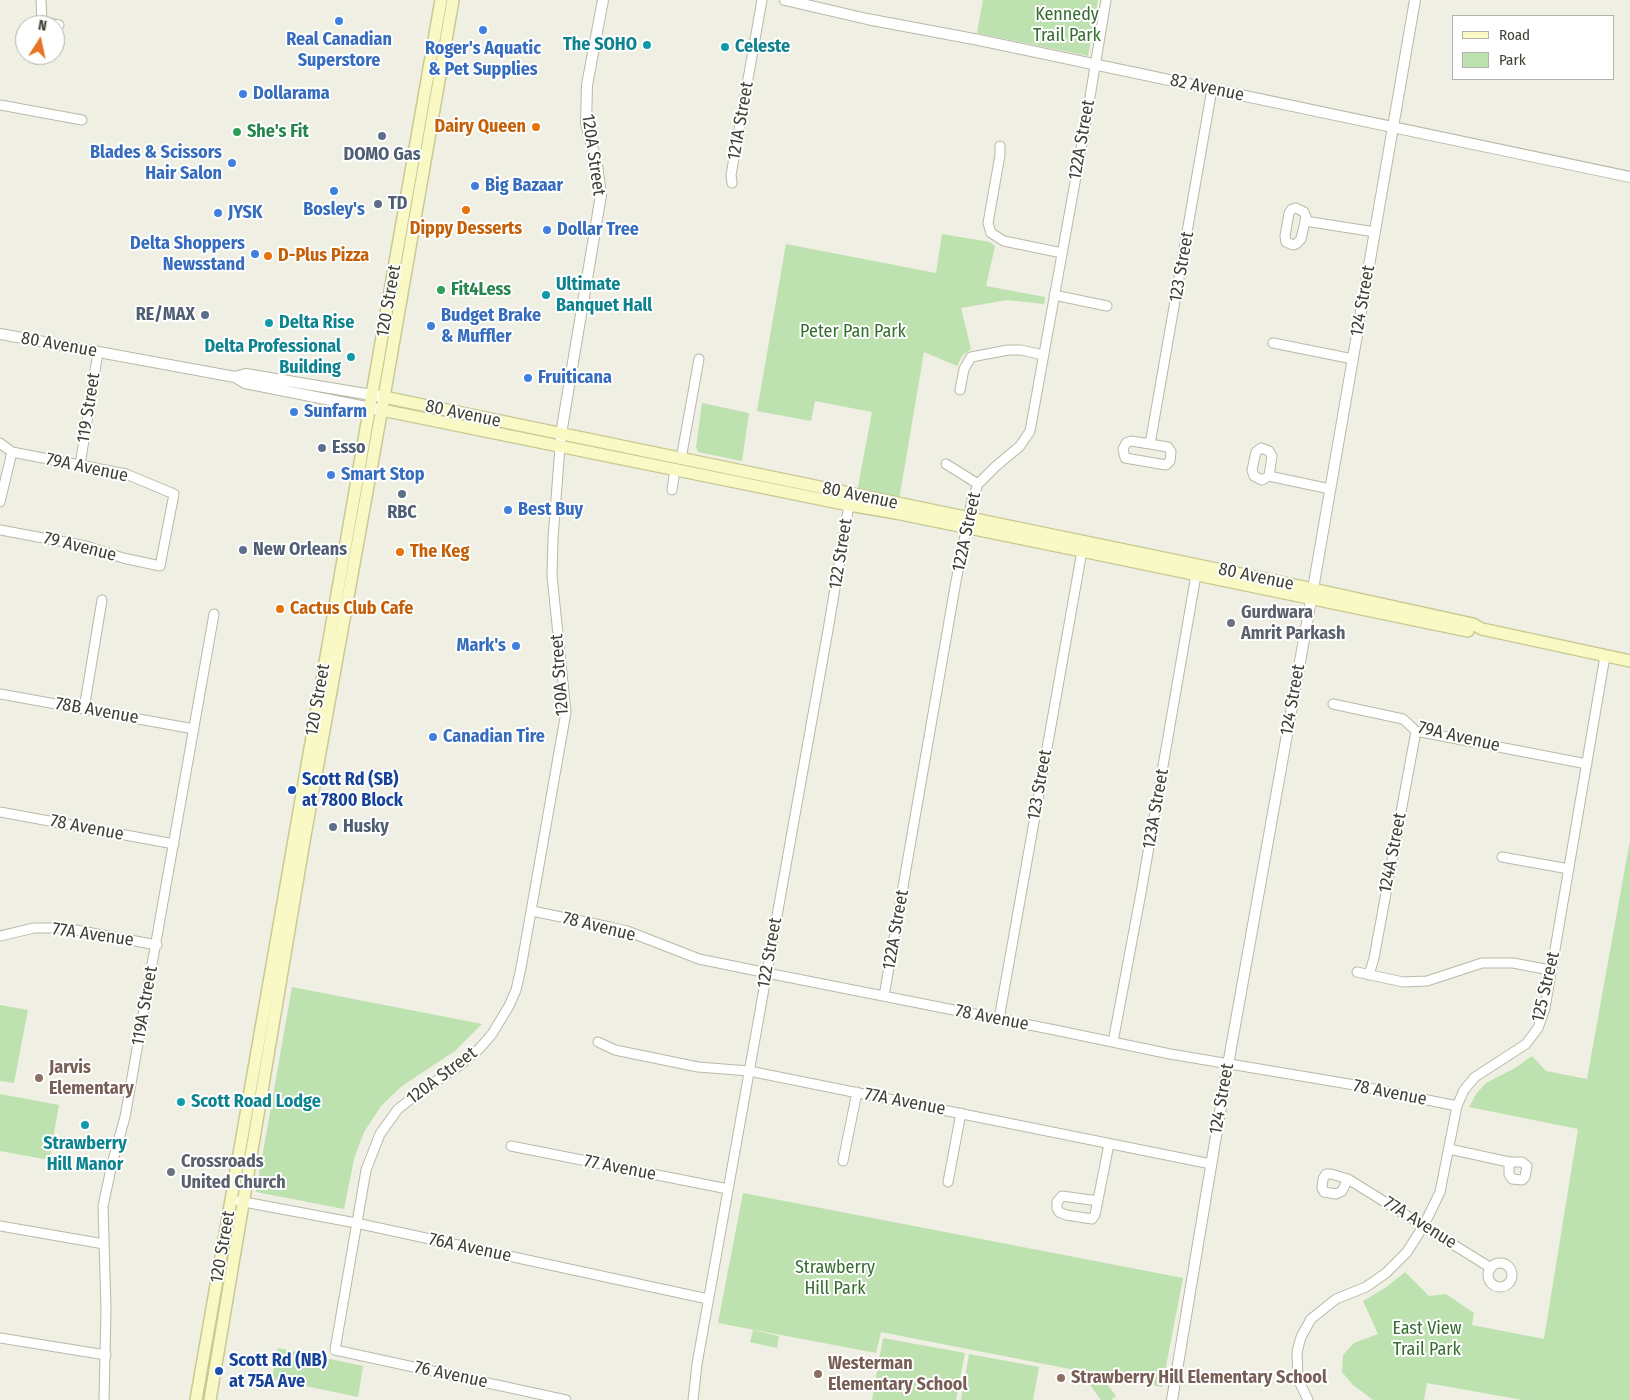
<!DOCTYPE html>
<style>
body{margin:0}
#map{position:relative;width:1630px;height:1400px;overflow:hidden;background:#f0efe3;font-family:"Fira Sans Condensed",sans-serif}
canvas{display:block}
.legend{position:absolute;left:1452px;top:15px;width:162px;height:65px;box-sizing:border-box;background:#fff;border:1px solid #b3b3ae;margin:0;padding:6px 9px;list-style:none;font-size:15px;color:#414034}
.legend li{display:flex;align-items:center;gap:10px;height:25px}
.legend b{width:25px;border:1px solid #b3b3ae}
.north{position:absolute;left:15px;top:15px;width:50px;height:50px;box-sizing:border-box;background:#fff;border:1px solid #b3b3ae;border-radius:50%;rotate:10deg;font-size:14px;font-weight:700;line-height:20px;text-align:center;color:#414034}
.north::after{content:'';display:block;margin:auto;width:18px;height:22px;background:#e67525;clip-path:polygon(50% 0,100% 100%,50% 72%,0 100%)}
</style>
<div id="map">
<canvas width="1630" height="1400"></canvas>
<ul class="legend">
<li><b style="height:6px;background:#f8f9c4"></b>Road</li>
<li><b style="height:14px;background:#bde1af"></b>Park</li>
</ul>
<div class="north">N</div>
</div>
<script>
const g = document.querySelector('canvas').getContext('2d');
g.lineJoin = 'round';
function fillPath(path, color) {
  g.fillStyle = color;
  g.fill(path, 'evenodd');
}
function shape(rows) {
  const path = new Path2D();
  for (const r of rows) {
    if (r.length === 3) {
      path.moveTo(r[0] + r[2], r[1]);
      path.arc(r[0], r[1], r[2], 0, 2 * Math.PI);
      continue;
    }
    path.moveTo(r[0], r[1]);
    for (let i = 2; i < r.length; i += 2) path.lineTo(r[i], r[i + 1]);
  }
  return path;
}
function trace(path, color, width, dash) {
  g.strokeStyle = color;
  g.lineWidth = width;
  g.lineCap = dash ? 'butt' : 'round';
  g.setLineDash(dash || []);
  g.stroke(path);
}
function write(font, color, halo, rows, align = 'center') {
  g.font = font + ' "Fira Sans Condensed",sans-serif';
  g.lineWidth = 4;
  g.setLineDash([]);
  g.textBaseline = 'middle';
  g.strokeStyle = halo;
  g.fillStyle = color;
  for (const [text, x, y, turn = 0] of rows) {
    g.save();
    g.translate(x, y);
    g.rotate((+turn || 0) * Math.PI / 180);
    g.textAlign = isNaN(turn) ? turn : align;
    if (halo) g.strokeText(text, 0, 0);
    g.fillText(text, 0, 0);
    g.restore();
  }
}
fillPath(shape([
 [983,0,1098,0,1088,56,977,33],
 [942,234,990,242,995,246,986,286,1045,297,1044,304,1007,300,961,308,971,349,962,356,957,366,924,352,899,500,857,492,872,412,815,401,811,421,757,411,786,244,936,273],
 [702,403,749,413,742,461,698,452,696,447],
 [1630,840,1630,1400,1523,1400,1427,1383,1424,1400,1373,1400,1353,1385,1342,1372,1343,1355,1354,1343,1378,1334,1363,1301,1385,1288,1405,1272,1429,1296,1446,1294,1474,1313,1472,1325,1544,1339,1578,1129,1469,1107,1476,1094,1486,1083,1515,1068,1532,1056,1546,1071,1587,1079],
 [292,987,482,1024,455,1051,402,1086,381,1106,364,1132,354,1159,344,1209,256,1192],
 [0,1005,28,1010,14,1083,0,1081],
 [0,1094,59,1105,49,1160,0,1151],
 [743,1193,1183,1278,1162,1387,881,1332,876,1353,718,1323],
 [753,1330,779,1336,777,1348,750,1342],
 [883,1338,965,1353,956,1400,872,1400],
 [278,1348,363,1366,358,1397,272,1379],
 [969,1354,1039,1367,1033,1400,961,1400],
 [1101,1376,1116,1396,1111,1400,1101,1400,1090,1385]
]), '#bde1af');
const minor = shape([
 [41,0,42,22,59,25],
 [0,105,82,120],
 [1000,146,1000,155,988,223,991,233,1004,241,1062,253],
 [732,183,731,175,762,0],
 [1296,208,1304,212,1306,217,1301,239,1296,244,1293,245,1286,242,1285,236,1289,213,1292,209,1296,208],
 [1305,221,1375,232],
 [1054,295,1107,306],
 [1273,343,1353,359],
 [960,390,964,369,971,357,1008,350,1021,350,1043,355],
 [561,434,553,538,552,576,566,712,521,968,516,990,509,1006,492,1034,480,1048,460,1065,420,1092,398,1109,380,1134,366,1170,335,1350,566,1400],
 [0,443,12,452,126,474,174,494,160,566,123,558,86,546,0,530],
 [1150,444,1168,447,1171,452,1170,461,1166,465,1125,458,1123,449,1126,443,1131,441,1150,444,1212,89],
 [1261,448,1269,451,1272,456,1269,476,1262,480,1254,476,1252,470,1256,452,1261,448],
 [681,459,699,359],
 [946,464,978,484],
 [80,465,98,352],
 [1269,476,1330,489],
 [672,490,675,469],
 [0,502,12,452],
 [0,694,194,729],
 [1333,704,1403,719,1416,731,1587,764],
 [84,709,102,600],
 [0,812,174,844],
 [1502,857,1569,869],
 [532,911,610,927,627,931,699,959,777,975,1055,1030,1170,1054,1349,1084,1457,1106],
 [0,936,34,928,65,928,157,945],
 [1357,972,1403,982,1427,981,1482,963,1513,963,1550,970],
 [1369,975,1374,958,1416,731],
 [884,996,956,581,972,500,978,484,995,467,1020,446,1030,431,1085,127,1106,0],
 [999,1019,1082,551],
 [598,1042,615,1050,698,1067,749,1071,1211,1164],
 [1113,1042,1141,893,1196,575],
 [511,1146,728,1189],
 [1449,1149,1509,1162,1522,1162,1527,1166,1525,1177,1522,1180,1512,1179,1509,1174,1509,1162],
 [843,1161,857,1092],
 [1348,1179,1342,1191,1336,1194,1324,1192,1322,1188,1323,1179,1326,1174,1331,1174,1348,1179,1491,1268],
 [948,1182,961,1113],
 [239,1201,356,1223,708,1299],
 [1098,1201,1062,1196,1057,1202,1057,1208,1059,1212,1066,1215,1092,1219,1095,1215,1109,1144],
 [0,1226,104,1244],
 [1500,1275,12],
 [0,1338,106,1355],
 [104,1400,106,1309,103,1206,112,1164,125,1117,214,614],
 [693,1400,697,1364,828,630,849,505],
 [1308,1400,1298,1379,1297,1352,1301,1337,1311,1319,1336,1299,1366,1287,1386,1273,1407,1252,1424,1225,1440,1192,1457,1106,1464,1090,1475,1077,1526,1044,1538,1028,1545,1008,1605,656]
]);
const tertiary = shape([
 [785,0,867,19,979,40,1630,177],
 [0,334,235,377,245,383,376,409],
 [235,377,246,374,384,397],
 [561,434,601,195,597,165,586,123,587,85,603,0],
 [1172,1400,1226,1076,1313,589,1415,0]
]);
const secondary = shape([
 [384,397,1294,585,1473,624,1482,629,1630,661],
 [382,410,849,505,896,513,1082,551,1468,631],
 [196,1400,441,0],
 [210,1400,304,841,384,397,453,0]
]);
trace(minor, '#bab9a7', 11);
trace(tertiary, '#bab9a7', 12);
trace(secondary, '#c9c994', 14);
trace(minor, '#fff', 9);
trace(tertiary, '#fff', 10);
trace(secondary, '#f8f9c4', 11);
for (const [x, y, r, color] of [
 [339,21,5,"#3f7fe0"],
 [483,30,5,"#3f7fe0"],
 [647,45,5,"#0f9aa8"],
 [725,47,5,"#0f9aa8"],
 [243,94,5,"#3f7fe0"],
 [536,127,5,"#e8710a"],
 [237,132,5,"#2e9e5b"],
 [382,136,5,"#5c6f8a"],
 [232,163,5,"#3f7fe0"],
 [475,186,5,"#3f7fe0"],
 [334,191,5,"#3f7fe0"],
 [378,204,5,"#5c6f8a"],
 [466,210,5,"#e8710a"],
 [218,213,5,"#3f7fe0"],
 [547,230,5,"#3f7fe0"],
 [255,254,5,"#3f7fe0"],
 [268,256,5,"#e8710a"],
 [441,290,5,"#2e9e5b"],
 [546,295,5,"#0f9aa8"],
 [205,315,5,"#5c6f8a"],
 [269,323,5,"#0f9aa8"],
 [431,326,5,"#3f7fe0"],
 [351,357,5,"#0f9aa8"],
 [528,378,5,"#3f7fe0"],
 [294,412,5,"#3f7fe0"],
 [322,448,5,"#5c6f8a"],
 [331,475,5,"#3f7fe0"],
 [402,494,5,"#5c6f8a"],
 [508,510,5,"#3f7fe0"],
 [243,550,5,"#5c6f8a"],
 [400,552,5,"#e8710a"],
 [280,609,5,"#e8710a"],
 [1231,623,5,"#6b7280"],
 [516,646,5,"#3f7fe0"],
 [433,737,5,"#3f7fe0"],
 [292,790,5,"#1a4fb4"],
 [333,827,5,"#5c6f8a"],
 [39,1078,5,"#8d6e63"],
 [181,1102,5,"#0f9aa8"],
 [85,1125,5,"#0f9aa8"],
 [171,1172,5,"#6b7280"],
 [219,1371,5,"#1a4fb4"],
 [818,1374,5,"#8d6e63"],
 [1061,1378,5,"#8d6e63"]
]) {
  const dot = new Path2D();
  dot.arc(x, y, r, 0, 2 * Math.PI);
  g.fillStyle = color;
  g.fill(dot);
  trace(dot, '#fff', 2);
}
write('18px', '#356d2e', '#fff', [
 ["Kennedy",1067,15],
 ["Trail Park",1067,36],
 ["Peter Pan Park",853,332],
 ["Strawberry",835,1268],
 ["Hill Park",835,1289],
 ["East View",1427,1329],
 ["Trail Park",1427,1350]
]);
write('bold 18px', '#366cbe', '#fff', [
 ["Real Canadian",339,40,"center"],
 ["Superstore",339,61,"center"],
 ["Roger's Aquatic",483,49,"center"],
 ["& Pet Supplies",483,70,"center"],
 ["Dollarama",253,94],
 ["Blades & Scissors",222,153,"right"],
 ["Hair Salon",222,174,"right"],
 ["Big Bazaar",485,186],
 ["Bosley's",334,210,"center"],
 ["JYSK",228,213],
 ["Dollar Tree",557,230],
 ["Delta Shoppers",245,244,"right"],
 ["Newsstand",245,265,"right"],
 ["Budget Brake",441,316],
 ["& Muffler",441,337],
 ["Fruiticana",538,378],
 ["Sunfarm",304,412],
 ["Smart Stop",341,475],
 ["Best Buy",518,510],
 ["Mark's",506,646,"right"],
 ["Canadian Tire",443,737]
], 'left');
write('bold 18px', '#0d838f', '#fff', [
 ["The SOHO",637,45,"right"],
 ["Celeste",735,47],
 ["Ultimate",556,285],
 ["Banquet Hall",556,306],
 ["Delta Rise",279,323],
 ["Delta Professional",341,347,"right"],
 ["Building",341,368,"right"],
 ["Scott Road Lodge",191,1102],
 ["Strawberry",85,1144,"center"],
 ["Hill Manor",85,1165,"center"]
], 'left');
write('18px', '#414034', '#fff', [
 ["82 Avenue",1207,88,12],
 ["121A Street",741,121,-80],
 ["122A Street",1082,140,-80],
 ["120A Street",593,155,82],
 ["123 Street",1182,267,-80],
 ["120 Street",389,301,-80],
 ["124 Street",1363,301,-80],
 ["80 Avenue",59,345,10],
 ["119 Street",89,408,-81],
 ["80 Avenue",463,414,12],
 ["79A Avenue",87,468,12],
 ["80 Avenue",860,496,12],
 ["122A Street",967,532,-78],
 ["79 Avenue",80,547,14],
 ["122 Street",841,554,-81],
 ["80 Avenue",1256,577,12],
 ["120A Street",560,675,-94],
 ["120 Street",318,700,-80],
 ["124 Street",1293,700,-80],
 ["78B Avenue",97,711,10],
 ["79A Avenue",1459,737,13],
 ["123 Street",1040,785,-80],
 ["123A Street",1156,809,-80],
 ["78 Avenue",87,828,11],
 ["124A Street",1393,853,-79],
 ["78 Avenue",599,927,14],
 ["122A Street",896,930,-80],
 ["77A Avenue",93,935,8],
 ["122 Street",770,953,-80],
 ["125 Street",1546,987,-77],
 ["119A Street",145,1006,-80],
 ["78 Avenue",992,1018,11],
 ["120A Street",442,1076,-37],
 ["78 Avenue",1390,1093,11],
 ["124 Street",1222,1099,-80],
 ["77A Avenue",905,1102,11],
 ["77 Avenue",620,1168,11],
 ["77A Avenue",1420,1223,32],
 ["120 Street",223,1247,-80],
 ["76A Avenue",470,1248,12],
 ["76 Avenue",451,1375,12]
]);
write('bold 18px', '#c56008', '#fff', [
 ["Dairy Queen",526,127,"right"],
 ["Dippy Desserts",466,229,"center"],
 ["D-Plus Pizza",278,256],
 ["The Keg",410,552],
 ["Cactus Club Cafe",290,609]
], 'left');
write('bold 18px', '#27864d', '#fff', [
 ["She's Fit",247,132],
 ["Fit4Less",451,290]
], 'left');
write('bold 18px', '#4e5e75', '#fff', [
 ["DOMO Gas",382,155,"center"],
 ["TD",388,204],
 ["RE/MAX",195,315,"right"],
 ["Esso",332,448],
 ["RBC",402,513,"center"],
 ["New Orleans",253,550],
 ["Husky",343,827]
], 'left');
write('bold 18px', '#5b616d', '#fff', [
 ["Gurdwara",1241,613],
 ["Amrit Parkash",1241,634],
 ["Crossroads",181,1162],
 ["United Church",181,1183]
], 'left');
write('bold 18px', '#164399', '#fff', [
 ["Scott Rd (SB)",302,780],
 ["at 7800 Block",302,801],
 ["Scott Rd (NB)",229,1361],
 ["at 75A Ave",229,1382]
], 'left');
write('bold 18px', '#785e54', '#fff', [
 ["Jarvis",49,1068],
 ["Elementary",49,1089],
 ["Westerman",828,1364],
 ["Elementary School",828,1385],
 ["Strawberry Hill Elementary School",1071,1378]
], 'left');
</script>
